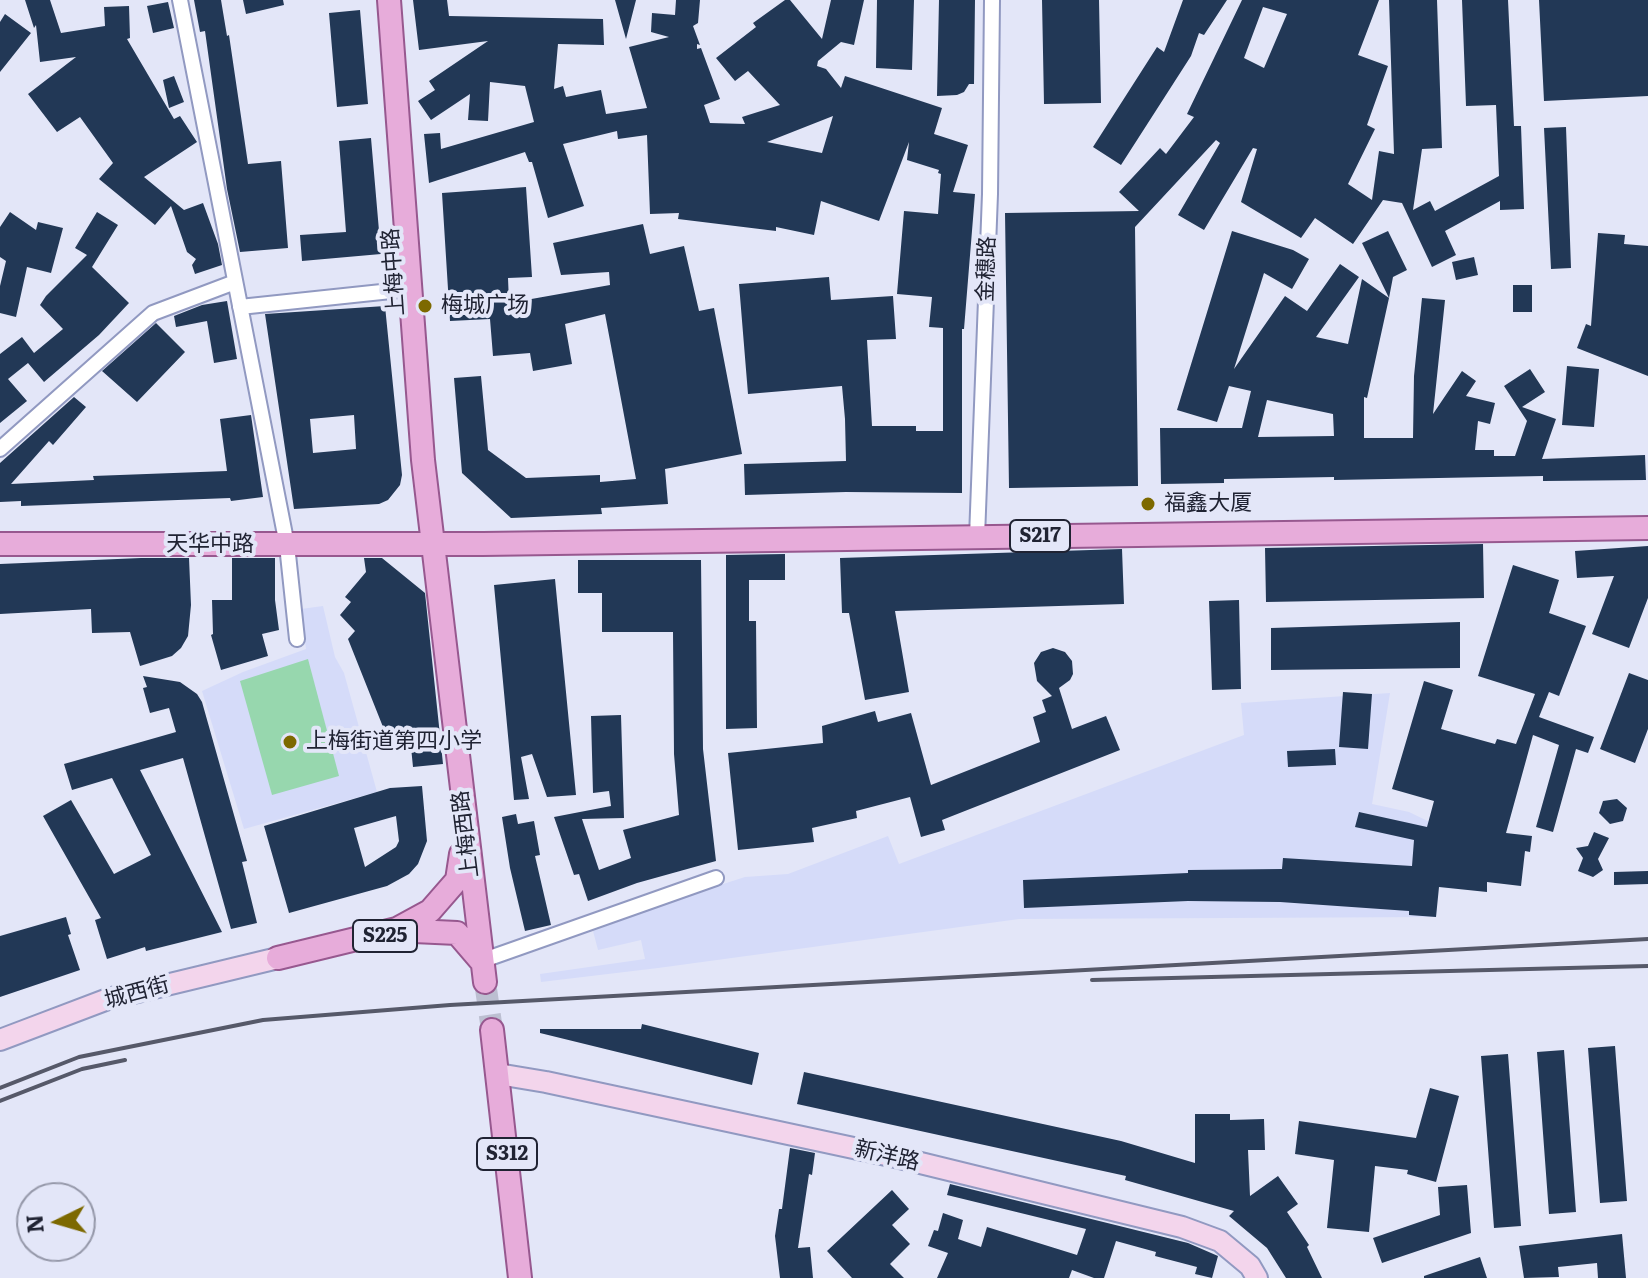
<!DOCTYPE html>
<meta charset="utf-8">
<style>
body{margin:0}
#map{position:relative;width:1648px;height:1278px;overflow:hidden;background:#e3e6f8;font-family:Literata,serif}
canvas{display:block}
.north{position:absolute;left:16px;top:1182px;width:80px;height:80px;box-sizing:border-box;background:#e3e6f8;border:2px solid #9598a9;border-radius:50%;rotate:265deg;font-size:22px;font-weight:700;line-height:32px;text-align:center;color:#202333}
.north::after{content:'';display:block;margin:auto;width:28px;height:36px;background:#7d6900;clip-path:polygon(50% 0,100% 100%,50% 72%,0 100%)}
</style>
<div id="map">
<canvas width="1648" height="1278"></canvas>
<div class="north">N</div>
</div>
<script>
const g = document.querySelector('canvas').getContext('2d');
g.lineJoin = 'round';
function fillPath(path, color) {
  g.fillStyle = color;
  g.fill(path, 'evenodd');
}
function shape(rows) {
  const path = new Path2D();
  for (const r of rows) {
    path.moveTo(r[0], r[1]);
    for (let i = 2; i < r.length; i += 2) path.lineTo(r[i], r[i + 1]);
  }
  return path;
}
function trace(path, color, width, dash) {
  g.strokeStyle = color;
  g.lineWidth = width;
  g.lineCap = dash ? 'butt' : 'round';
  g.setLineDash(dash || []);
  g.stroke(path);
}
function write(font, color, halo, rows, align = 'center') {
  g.font = font + ' Literata,"Noto Sans SC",serif';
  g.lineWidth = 8;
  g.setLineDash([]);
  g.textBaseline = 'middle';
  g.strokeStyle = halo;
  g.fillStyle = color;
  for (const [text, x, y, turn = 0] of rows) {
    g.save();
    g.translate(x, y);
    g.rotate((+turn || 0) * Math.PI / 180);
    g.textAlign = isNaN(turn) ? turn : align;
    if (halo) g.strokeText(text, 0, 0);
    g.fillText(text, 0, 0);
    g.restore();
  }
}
fillPath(shape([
 [323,606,335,657,344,673,377,792,244,829,202,691,243,672,306,649,301,609],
 [1390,693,1372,804,1409,812,1440,827,1436,917,1019,919,658,968,541,982,540,974,645,959,641,940,598,950,593,931,667,902,745,877,788,874,888,836,899,864,1244,735,1241,703]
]), '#d5dbf9');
fillPath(shape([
 [308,659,339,776,272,795,240,681]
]), '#97d7ae');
fillPath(shape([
 [25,0,50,0,61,33,105,26,104,7,129,6,130,38,127,39,174,119,180,116,197,142,144,177,184,210,203,203,218,244,222,265,195,274,192,265,196,259,187,252,171,206,155,225,99,179,113,163,80,117,57,132,28,94,76,57,40,62,36,25,34,28],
 [194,0,221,0,227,36,229,35,248,164,281,161,288,248,240,252,227,189,205,31,200,32],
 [243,0,283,0,284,5,246,14],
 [413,0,447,0,449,16,603,19,604,45,558,44,554,89,563,86,566,97,601,90,606,114,647,108,629,47,669,37,651,32,652,13,675,15,676,0,700,0,698,23,693,26,700,45,697,44,697,49,701,48,720,99,704,105,710,123,745,124,742,117,780,105,748,71,735,81,716,58,756,27,753,23,785,0,790,0,822,39,831,0,864,0,854,45,841,42,818,61,817,66,826,69,841,88,845,76,942,108,934,134,968,145,953,192,975,194,964,329,962,329,962,493,846,492,745,495,744,464,846,461,845,419,842,386,748,394,739,284,829,277,831,300,893,296,896,339,867,340,872,426,916,426,916,431,943,431,943,328,929,327,932,297,897,294,904,211,938,214,941,174,938,173,939,170,907,160,909,142,879,221,821,201,814,235,776,227,776,231,678,219,679,213,650,214,647,135,618,139,617,131,563,144,584,206,548,218,532,162,529,162,525,152,429,183,424,134,440,133,441,149,534,122,525,86,490,82,488,121,468,120,470,94,431,120,418,101,435,90,429,81,488,41,419,50],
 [833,116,822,153,767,142],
 [615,0,636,0,626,39],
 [877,0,914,0,912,70,876,68],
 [939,0,975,0,974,84,969,84,964,92,957,95,937,96],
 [1042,0,1099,0,1101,103,1044,104],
 [1183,0,1227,0,1204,35,1199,33,1191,56,1121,165,1093,147,1157,47,1164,52],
 [1242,0,1379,0,1358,55,1388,66,1367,125,1375,129,1348,184,1372,200,1379,151,1394,154,1389,0,1437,0,1442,148,1422,149,1413,210,1430,201,1435,211,1499,176,1496,105,1466,106,1462,0,1508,0,1514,126,1521,126,1524,209,1500,210,1500,201,1445,231,1456,255,1432,267,1402,203,1383,200,1353,244,1315,218,1301,238,1241,202,1257,149,1253,148,1204,230,1178,215,1220,143,1216,140,1135,227,1138,486,1009,488,1005,213,1139,211,1119,192,1160,148,1166,154,1194,117,1187,114],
 [1263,7,1287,14,1264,68,1244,58],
 [1539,0,1648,0,1648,96,1544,101],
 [168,2,174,28,153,33,147,6],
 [360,10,368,104,337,107,329,13],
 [5,14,31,33,0,72,0,22],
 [174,76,184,102,169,108,163,80],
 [1566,127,1571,268,1551,269,1544,128],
 [371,138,381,254,302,261,300,235,346,232,339,141],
 [526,187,532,277,508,278,509,303,610,285,609,272,561,275,553,243,643,224,650,254,684,246,699,311,714,308,742,454,665,469,668,504,601,508,602,514,511,518,462,473,454,378,481,376,488,450,526,478,600,475,600,482,636,479,605,314,565,324,572,364,533,371,530,353,493,356,490,319,450,321,442,193],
 [10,212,36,230,38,222,63,228,51,273,27,267,16,317,0,313,0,286,6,261,0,257,0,227],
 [97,212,118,225,92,267,129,303,99,335,44,382,28,363,8,379,27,401,0,423,0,354,22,337,34,353,63,329,40,305,46,296,87,255,75,248],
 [1232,231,1293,250,1309,259,1292,289,1264,273,1234,369,1285,296,1307,311,1340,264,1359,277,1316,337,1348,344,1362,279,1389,298,1367,398,1364,397,1364,438,1413,438,1414,376,1422,298,1445,300,1433,414,1462,371,1476,381,1466,396,1495,403,1490,424,1478,421,1475,450,1494,450,1494,456,1515,456,1527,421,1504,386,1530,369,1545,392,1522,407,1556,419,1542,459,1645,455,1646,480,1543,481,1543,476,1334,480,1334,477,1224,479,1224,483,1161,484,1160,428,1242,428,1251,391,1229,386,1217,422,1177,410],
 [1267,400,1333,414,1334,436,1258,437],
 [1388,231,1407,270,1393,277,1389,298,1362,243],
 [1598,233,1625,235,1624,244,1648,246,1648,376,1577,348,1586,324,1591,326],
 [1474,257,1478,275,1456,280,1452,262],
 [1513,285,1532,285,1532,312,1513,312],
 [227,301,237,359,214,363,207,321,176,327,174,316,202,305],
 [385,306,402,475,400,485,388,500,379,504,294,509,265,314],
 [354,415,356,449,313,453,310,419],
 [156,323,185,352,137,402,102,371],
 [1567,366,1599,369,1594,427,1562,425],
 [74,397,86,407,53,445,49,441,11,484,94,480,93,476,227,471,220,419,251,415,263,497,231,501,230,498,21,506,21,501,0,502,0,463],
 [1483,544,1484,598,1266,602,1265,548],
 [1648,546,1648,598,1629,648,1592,634,1614,576,1577,578,1575,551],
 [1122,549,1124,604,895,611,909,692,865,700,849,613,842,613,840,558],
 [785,554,785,580,749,580,749,621,756,621,757,728,726,729,726,555],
 [141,558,189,558,191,605,188,636,181,648,172,656,140,666,130,632,92,633,91,609,0,614,0,564],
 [232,558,275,558,275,600,279,630,262,634,268,656,221,670,211,635,213,634,212,600,232,600],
 [364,558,382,558,425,593,443,764,413,767,410,737,389,742,348,639,355,631,340,615,351,602,345,597,366,572],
 [578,560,701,560,703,749,716,861,637,883,588,901,579,874,574,875,554,817,611,806,609,791,593,793,591,716,621,715,624,818,582,819,599,870,631,858,623,830,679,815,674,754,673,632,602,632,602,593,578,593],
 [1513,565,1559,580,1549,613,1586,626,1559,696,1549,692,1539,717,1594,737,1588,753,1576,749,1553,832,1536,827,1559,745,1533,735,1506,833,1532,836,1530,852,1525,851,1521,886,1487,882,1487,892,1439,887,1436,917,1409,915,1409,911,1280,902,1188,901,1024,908,1023,880,1188,873,1188,870,1282,869,1283,858,1412,866,1414,840,1355,827,1359,812,1427,827,1434,801,1392,789,1424,681,1453,690,1441,729,1495,744,1497,739,1516,744,1535,694,1478,676],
 [555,579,576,795,547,797,532,754,521,757,529,799,514,800,494,585],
 [1239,600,1241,689,1212,690,1209,601],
 [1460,622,1460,668,1271,670,1271,628],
 [1053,648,1065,652,1072,661,1073,674,1070,680,1059,688,1072,729,1106,716,1120,750,942,820,945,830,921,837,910,797,856,811,857,818,812,828,814,842,738,850,728,753,823,743,822,726,875,711,878,722,911,713,931,785,1040,742,1033,717,1046,712,1042,700,1052,696,1037,681,1034,663,1041,652],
 [1629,673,1648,680,1648,729,1635,763,1600,749],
 [143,676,180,682,197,694,202,702,247,861,242,862,257,923,231,929,183,758,140,770,222,932,146,951,145,947,107,959,95,920,101,918,43,816,71,800,114,874,151,855,112,778,72,790,64,764,176,732,169,708,150,713,143,688,147,687],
 [1343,692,1372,694,1368,749,1339,747],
 [1335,749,1336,765,1288,767,1287,751],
 [422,786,427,841,418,864,409,874,387,886,289,913,264,826,390,788],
 [396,816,399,841,396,847,365,867,354,828],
 [1617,799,1627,808,1623,821,1610,824,1599,813,1603,801],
 [516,814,518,824,534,821,540,855,535,856,551,925,525,931,510,868,502,817],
 [1594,832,1609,838,1598,859,1603,870,1593,877,1578,871,1583,858,1576,848,1588,846],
 [1648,871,1648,884,1614,885,1614,872],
 [66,917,71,934,68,935,80,970,0,997,0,936],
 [642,1024,759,1053,752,1085,540,1033,540,1029,641,1029],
 [1615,1046,1627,1201,1600,1203,1588,1048],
 [1564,1050,1576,1212,1549,1214,1537,1052],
 [1508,1054,1521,1226,1494,1228,1481,1056],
 [804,1072,1121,1141,1195,1163,1195,1114,1230,1114,1230,1120,1264,1119,1265,1150,1248,1150,1250,1196,1278,1176,1298,1204,1287,1212,1309,1245,1307,1247,1322,1278,1286,1278,1267,1248,1229,1216,1234,1211,1125,1180,1126,1176,797,1104],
 [1430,1088,1459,1096,1436,1182,1407,1174,1408,1170,1375,1166,1369,1232,1327,1228,1334,1160,1295,1154,1299,1121,1416,1138],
 [790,1148,815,1153,812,1175,809,1174,798,1248,810,1247,813,1278,780,1278,775,1236,779,1209,782,1209],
 [950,1184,1188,1243,1218,1256,1212,1278,1195,1274,1197,1267,1155,1256,1156,1252,1116,1241,1104,1278,1094,1278,1072,1270,1069,1278,937,1278,948,1253,928,1246,934,1230,938,1231,943,1213,963,1220,958,1239,981,1247,987,1227,1077,1255,1086,1229,947,1195],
 [1467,1185,1471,1233,1382,1263,1373,1238,1440,1215,1438,1187],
 [892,1190,909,1209,892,1225,910,1244,890,1264,904,1278,852,1278,827,1251],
 [1622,1234,1626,1278,1598,1278,1597,1263,1558,1267,1559,1277,1524,1278,1519,1246],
 [1480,1257,1487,1278,1424,1278,1424,1276]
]), '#223856');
trace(shape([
 [485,982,492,1030]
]), '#bcbfd1', 22, [22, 11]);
const street = shape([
 [180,0,287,545,297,639],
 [240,307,410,289],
 [0,449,153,313,235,282],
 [977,537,990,194,992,0],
 [481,961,716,878]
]);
const secondary = shape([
 [0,1040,108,999,278,958],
 [498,1074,546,1082,900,1158,1182,1227,1220,1241,1250,1266,1257,1278]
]);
const primary = shape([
 [389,0,423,460,485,982],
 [0,544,483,544,1648,528],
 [395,934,414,931,457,933,481,961],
 [278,958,397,929,430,911,457,880,461,854],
 [492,1030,520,1278]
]);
trace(street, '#9199c1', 18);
trace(secondary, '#9199c1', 24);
trace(primary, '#97588f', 26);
trace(street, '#fff', 14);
trace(secondary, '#f3d5ec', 20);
trace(primary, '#e7acda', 22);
trace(shape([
 [1092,980,1648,966],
 [0,1088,79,1057,263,1020,450,1005,1648,939],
 [0,1101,82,1069,125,1060]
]), '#565969', 4);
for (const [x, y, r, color] of [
 [425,306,8,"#7d6900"],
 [1148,504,8,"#7d6900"],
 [290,742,8,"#7d6900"]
]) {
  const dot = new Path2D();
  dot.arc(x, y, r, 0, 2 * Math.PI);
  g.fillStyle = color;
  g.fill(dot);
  trace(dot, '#e3e6f8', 3);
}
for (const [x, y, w] of [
 [1040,536,60],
 [385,936,64],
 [507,1154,60]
]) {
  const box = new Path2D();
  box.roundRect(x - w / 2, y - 16, w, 32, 6);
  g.fillStyle = '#e3e6f8';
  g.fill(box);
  trace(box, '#202333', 2);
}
write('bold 20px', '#202333', null, [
 ["S217",1040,536],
 ["S225",385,936],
 ["S312",507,1154]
]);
write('22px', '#202333', '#e3e6f8', [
 ["金穗路",987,269,-88],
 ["上梅中路",394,272,-94],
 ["天华中路",210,545],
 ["上梅西路",466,834,-97],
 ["城西街",137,993,-15],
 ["新洋路",887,1156,13]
]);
write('22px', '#202333', '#e3e6f8', [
 ["梅城广场",441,306],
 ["福鑫大厦",1164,504],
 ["上梅街道第四小学",306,742]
], 'left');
</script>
